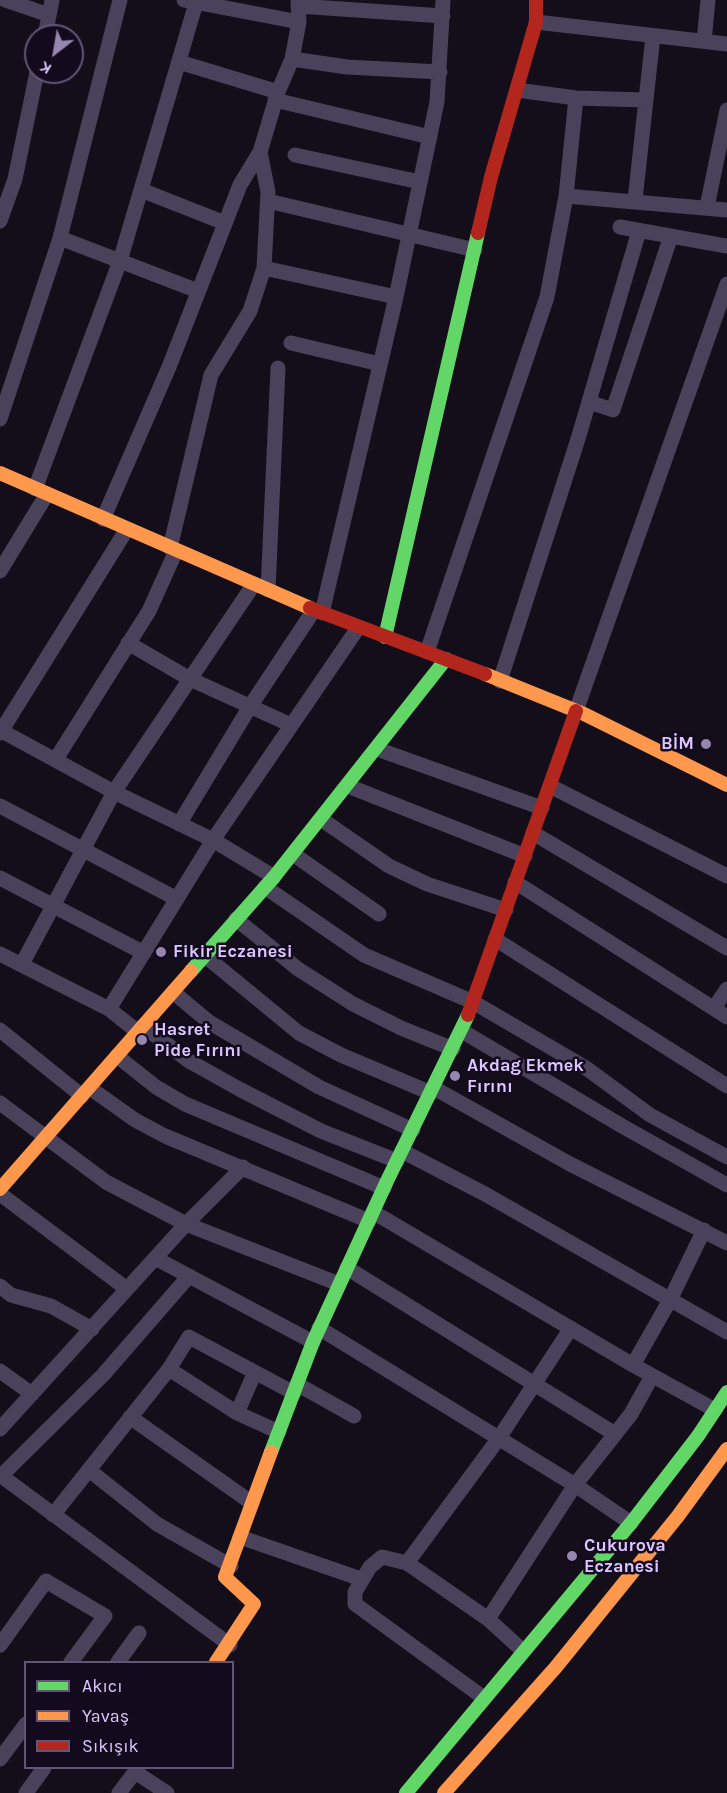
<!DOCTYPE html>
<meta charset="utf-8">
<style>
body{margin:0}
#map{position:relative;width:727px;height:1793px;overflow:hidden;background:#130e19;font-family:Karla,sans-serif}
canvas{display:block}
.legend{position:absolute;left:24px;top:1661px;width:210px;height:108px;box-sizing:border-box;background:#130a1d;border:2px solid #635577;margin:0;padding:8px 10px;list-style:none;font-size:18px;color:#dcc6ff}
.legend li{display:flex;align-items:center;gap:12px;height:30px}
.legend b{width:30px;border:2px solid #635577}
.north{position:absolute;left:24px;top:24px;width:60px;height:60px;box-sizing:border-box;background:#130a1d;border:2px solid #635577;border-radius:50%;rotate:211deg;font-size:16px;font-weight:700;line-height:24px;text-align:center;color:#dcc6ff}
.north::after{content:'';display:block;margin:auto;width:21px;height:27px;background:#9686ae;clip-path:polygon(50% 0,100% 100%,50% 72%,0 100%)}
</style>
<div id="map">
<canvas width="727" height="1793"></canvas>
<ul class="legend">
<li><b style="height:8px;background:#63d668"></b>Akıcı</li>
<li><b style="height:8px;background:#ff974d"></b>Yavaş</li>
<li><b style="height:8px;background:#b3261e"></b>Sıkışık</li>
</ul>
<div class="north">K</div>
</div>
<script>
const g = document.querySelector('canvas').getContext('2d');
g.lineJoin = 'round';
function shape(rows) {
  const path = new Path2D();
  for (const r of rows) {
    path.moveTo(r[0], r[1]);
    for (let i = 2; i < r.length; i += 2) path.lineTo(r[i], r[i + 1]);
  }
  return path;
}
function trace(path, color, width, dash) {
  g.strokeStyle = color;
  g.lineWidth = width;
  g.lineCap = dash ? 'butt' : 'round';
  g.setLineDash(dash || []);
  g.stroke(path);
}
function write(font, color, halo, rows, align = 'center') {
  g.font = font + ' Karla,sans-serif';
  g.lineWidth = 5;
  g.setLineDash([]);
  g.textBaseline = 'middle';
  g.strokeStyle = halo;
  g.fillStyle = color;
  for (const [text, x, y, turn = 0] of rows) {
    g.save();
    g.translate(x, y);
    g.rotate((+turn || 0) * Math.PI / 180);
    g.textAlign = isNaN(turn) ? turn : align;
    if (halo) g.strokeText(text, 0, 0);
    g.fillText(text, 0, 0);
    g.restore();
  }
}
trace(shape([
 [5,0,49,15],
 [184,0,299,22],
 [298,6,443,16],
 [536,22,727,44],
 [45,36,52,0],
 [704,41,708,0],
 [292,59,347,67,440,72],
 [179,62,278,92],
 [517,90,576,98,646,100],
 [275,100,430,137],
 [295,155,420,182],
 [141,190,225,223],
 [566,196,727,210],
 [635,200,653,36],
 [268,201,475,250],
 [707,207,727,110],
 [0,221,15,179,37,72],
 [620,227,727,246],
 [60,238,198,291],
 [264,268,396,297],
 [291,343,380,364],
 [589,402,613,410,671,236],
 [0,419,60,238,120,0],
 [35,489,120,261,196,3],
 [103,519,169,367,240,185,260,152,278,92,292,59,299,22,298,0],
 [170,548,211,375,250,311,264,268,268,192,260,152],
 [0,571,47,494],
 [268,590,278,368],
 [322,613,396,297,437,102,443,0],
 [128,643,190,679,291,725],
 [427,652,547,297,566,196,576,98],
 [500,681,578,439,639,231],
 [576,711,727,284],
 [0,730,114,792,213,840,274,877],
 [0,733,127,529],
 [377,749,542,808],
 [56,759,149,611,176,551],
 [348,786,525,856],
 [550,786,727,876],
 [0,806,177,899],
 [321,819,389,866,427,884,506,910],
 [179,824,249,708,314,610],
 [533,833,727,948],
 [293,854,379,914],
 [0,878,144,953],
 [515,882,727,1017],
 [265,887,364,955,473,1002,586,1068,650,1115,727,1157],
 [236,919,298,969,353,1004,401,1028,453,1049],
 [495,939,727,1086],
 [0,954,109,1009,138,1032],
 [204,955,299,1033,341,1055,431,1093],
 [22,964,114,792,254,584],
 [173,992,209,1022,319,1087,413,1130],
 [714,1008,727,989],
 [109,1009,213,840,358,628],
 [143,1026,189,1061,241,1090,321,1131,397,1161],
 [0,1030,82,1096],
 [462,1031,622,1126,727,1185],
 [117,1056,156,1087,185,1104,384,1188],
 [90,1088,135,1120,165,1136,369,1221],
 [434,1088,570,1164,727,1243],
 [0,1103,106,1182,186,1224,339,1284],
 [402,1151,485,1194,727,1332],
 [0,1194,127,1289],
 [373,1212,633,1365,715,1410],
 [155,1258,313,1342],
 [347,1268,615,1434],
 [0,1286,11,1295,51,1306,92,1329],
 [319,1328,575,1485,631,1523],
 [633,1365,670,1300,704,1230],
 [169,1369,237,1413,279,1432],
 [0,1371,32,1394],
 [297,1384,354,1416],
 [237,1413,255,1372],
 [130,1417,252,1503],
 [0,1429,186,1224,243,1167],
 [89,1470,157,1524,231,1566],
 [0,1475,230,1645],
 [1,1476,103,1375,189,1276],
 [53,1515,169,1369,189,1337,294,1393],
 [240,1537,361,1579],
 [407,1563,499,1438,571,1328],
 [488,1619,575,1485,631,1414,652,1376],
 [0,1645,46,1581,105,1616,71,1662],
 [118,1662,139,1633],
 [484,1698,355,1604,355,1592,370,1567,382,1557,407,1563,488,1619,523,1651],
 [0,1759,26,1724],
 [135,1772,167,1793],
 [26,1793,44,1768],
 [119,1793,138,1768]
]), '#49425a', 15);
trace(shape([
 [385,637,478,233],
 [191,971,274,877,446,659],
 [271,1452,313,1342,387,1181,468,1015],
 [406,1793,631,1523,698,1436,727,1392]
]), '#63d668', 14);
trace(shape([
 [0,473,310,608],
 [485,674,584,714,727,785],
 [0,1189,191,971],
 [216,1662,254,1604,225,1577,271,1452],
 [444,1793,556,1667,678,1516,727,1449]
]), '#ff974d', 14);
trace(shape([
 [478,233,491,177,536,22,536,0],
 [310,608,485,674],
 [468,1015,576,711]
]), '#b3261e', 14);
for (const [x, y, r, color] of [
 [706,744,6,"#9686ae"],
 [161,952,6,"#9686ae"],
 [142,1040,6,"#9686ae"],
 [455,1076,6,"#9686ae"],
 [572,1556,6,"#9686ae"]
]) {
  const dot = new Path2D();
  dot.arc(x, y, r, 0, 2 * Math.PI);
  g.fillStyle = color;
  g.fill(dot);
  trace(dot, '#130a1d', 2);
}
write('bold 18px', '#dcc6ff', '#130a1d', [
 ["BİM",694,744,"right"],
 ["Fikir Eczanesi",173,952],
 ["Hasret",154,1030],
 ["Pide Fırını",154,1051],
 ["Akdag Ekmek",467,1066],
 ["Fırını",467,1087],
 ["Cukurova",584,1546],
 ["Eczanesi",584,1567]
], 'left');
</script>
